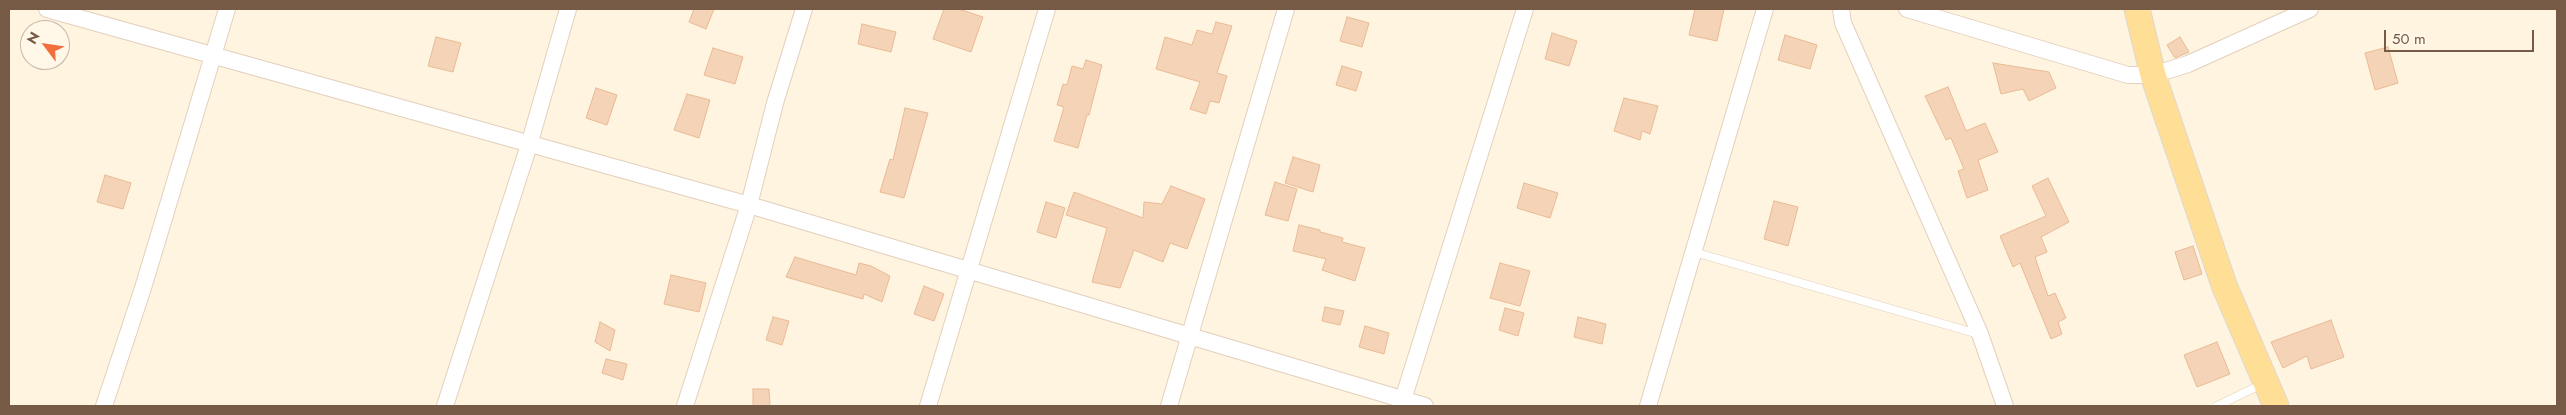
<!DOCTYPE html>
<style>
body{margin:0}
#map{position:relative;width:2566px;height:415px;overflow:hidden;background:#fef4e0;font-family:Jost,sans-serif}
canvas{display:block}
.frame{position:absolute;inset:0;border:10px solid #775a46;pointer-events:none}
.north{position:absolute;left:20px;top:20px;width:50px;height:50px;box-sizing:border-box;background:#fff7e8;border:1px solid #c9b8a7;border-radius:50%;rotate:301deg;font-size:14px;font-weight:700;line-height:20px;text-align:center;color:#775a46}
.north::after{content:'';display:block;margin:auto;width:18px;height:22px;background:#f26e3b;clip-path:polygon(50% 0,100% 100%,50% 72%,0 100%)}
.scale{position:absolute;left:2384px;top:30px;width:150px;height:22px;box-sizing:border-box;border:2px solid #775a46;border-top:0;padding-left:6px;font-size:15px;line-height:18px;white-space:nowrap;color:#775a46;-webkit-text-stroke:4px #fff7e8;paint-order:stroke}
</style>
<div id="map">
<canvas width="2566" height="415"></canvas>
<div class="frame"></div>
<div class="north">N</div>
<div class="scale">50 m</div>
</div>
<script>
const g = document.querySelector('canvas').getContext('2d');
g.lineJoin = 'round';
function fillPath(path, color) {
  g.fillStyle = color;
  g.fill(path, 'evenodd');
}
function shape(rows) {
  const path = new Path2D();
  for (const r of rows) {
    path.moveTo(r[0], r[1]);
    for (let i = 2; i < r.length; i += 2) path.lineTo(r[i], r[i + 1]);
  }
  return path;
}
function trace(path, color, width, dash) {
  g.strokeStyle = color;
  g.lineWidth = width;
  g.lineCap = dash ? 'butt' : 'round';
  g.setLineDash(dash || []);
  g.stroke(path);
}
const building = shape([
 [694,9,714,9,706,29,689,22,694,9],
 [944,9,959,9,983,17,971,52,933,39,944,9],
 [1695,9,1724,9,1717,41,1689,35,1695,9],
 [1347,17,1369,23,1362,47,1340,41,1347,17],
 [1216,22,1232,26,1217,73,1227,76,1219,103,1210,101,1206,114,1190,109,1200,82,1156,69,1165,37,1192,45,1197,30,1212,34,1216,22],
 [862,24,896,32,891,52,858,44,862,24],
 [1552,33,1577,41,1569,66,1545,59,1552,33],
 [1785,35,1817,45,1810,69,1778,60,1785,35],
 [436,37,461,43,453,72,428,66,436,37],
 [2180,37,2189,52,2175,58,2167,45,2180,37],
 [2388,47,2398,83,2375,90,2365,53,2388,47],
 [713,48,743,57,735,84,704,75,713,48],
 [1086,60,1102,65,1089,115,1087,115,1078,148,1054,141,1064,107,1057,105,1063,84,1067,85,1072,66,1083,69,1086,60],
 [1993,63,2049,72,2056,88,2029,101,2023,89,2001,94,1993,63],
 [1342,66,1362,72,1356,91,1336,85,1342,66],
 [1948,87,1966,131,1985,123,1998,152,1978,160,1988,190,1967,198,1958,171,1964,169,1951,138,1946,140,1925,96,1948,87],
 [596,88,617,95,607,125,586,118,596,88],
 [687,94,710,100,699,138,674,130,687,94],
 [1624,98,1658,106,1650,134,1642,131,1640,140,1614,131,1624,98],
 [905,108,928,113,904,198,880,192,890,159,893,160,905,108],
 [1293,157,1320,165,1313,192,1285,183,1293,157],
 [105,175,131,183,123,209,97,202,105,175],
 [2048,178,2069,222,2041,237,2047,252,2035,257,2048,296,2055,293,2066,318,2058,322,2062,334,2051,339,2020,263,2013,267,2000,236,2046,216,2032,186,2048,178],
 [1275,182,1297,189,1288,221,1265,215,1275,182],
 [1524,183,1558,193,1550,218,1517,208,1524,183],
 [1171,186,1205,199,1187,249,1170,243,1163,262,1134,250,1120,288,1092,282,1107,228,1066,215,1074,192,1143,218,1144,202,1162,204,1171,186],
 [1774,201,1798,207,1788,246,1764,239,1774,201],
 [1046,202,1065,208,1056,238,1037,232,1046,202],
 [1299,225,1320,230,1320,232,1343,238,1342,242,1365,248,1355,281,1322,270,1326,259,1293,251,1299,225],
 [2193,246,2202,274,2184,280,2175,252,2193,246],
 [795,257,856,275,859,263,871,266,890,276,882,302,864,294,863,299,786,277,795,257],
 [1500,263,1530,271,1520,306,1490,298,1500,263],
 [671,275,706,283,699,312,664,304,671,275],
 [924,286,944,294,934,321,914,314,924,286],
 [1325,307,1344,311,1340,325,1322,321,1325,307],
 [1505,308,1524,313,1518,336,1499,330,1505,308],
 [773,317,789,321,782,345,766,340,773,317],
 [1578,317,1606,324,1602,344,1574,337,1578,317],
 [2331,320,2344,357,2311,369,2307,356,2283,368,2271,342,2331,320],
 [600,322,615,330,610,351,595,342,600,322],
 [1365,326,1389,333,1384,354,1359,347,1365,326],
 [2217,342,2230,374,2197,387,2184,355,2217,342],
 [606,359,627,364,623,380,602,373,606,359],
 [753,389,769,389,770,406,753,406,753,389]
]);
fillPath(building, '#f5d3b6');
trace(building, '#e9ba95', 1);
const lane = shape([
 [1694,252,1978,334],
 [2217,406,2262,384]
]);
const street = shape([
 [47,9,749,205,1425,406],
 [1841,9,1843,23,1851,41,1980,334,2005,406],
 [1907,9,2128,75,2153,75,2188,64,2310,9],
 [104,406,143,288,227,9],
 [445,406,529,145,568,9],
 [685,406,749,205,775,103,804,9],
 [928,406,1047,9],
 [1169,406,1286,9],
 [1401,406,1525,9],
 [1648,406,1765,9]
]);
const primary = shape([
 [2137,9,2153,75,2224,285,2276,406]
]);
trace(lane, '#e3d0bc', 9);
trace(street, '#e3d0bc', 18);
trace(primary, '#ded7d3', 27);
trace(lane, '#fff', 8);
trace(street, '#fff', 16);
trace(primary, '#ffde96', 25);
</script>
